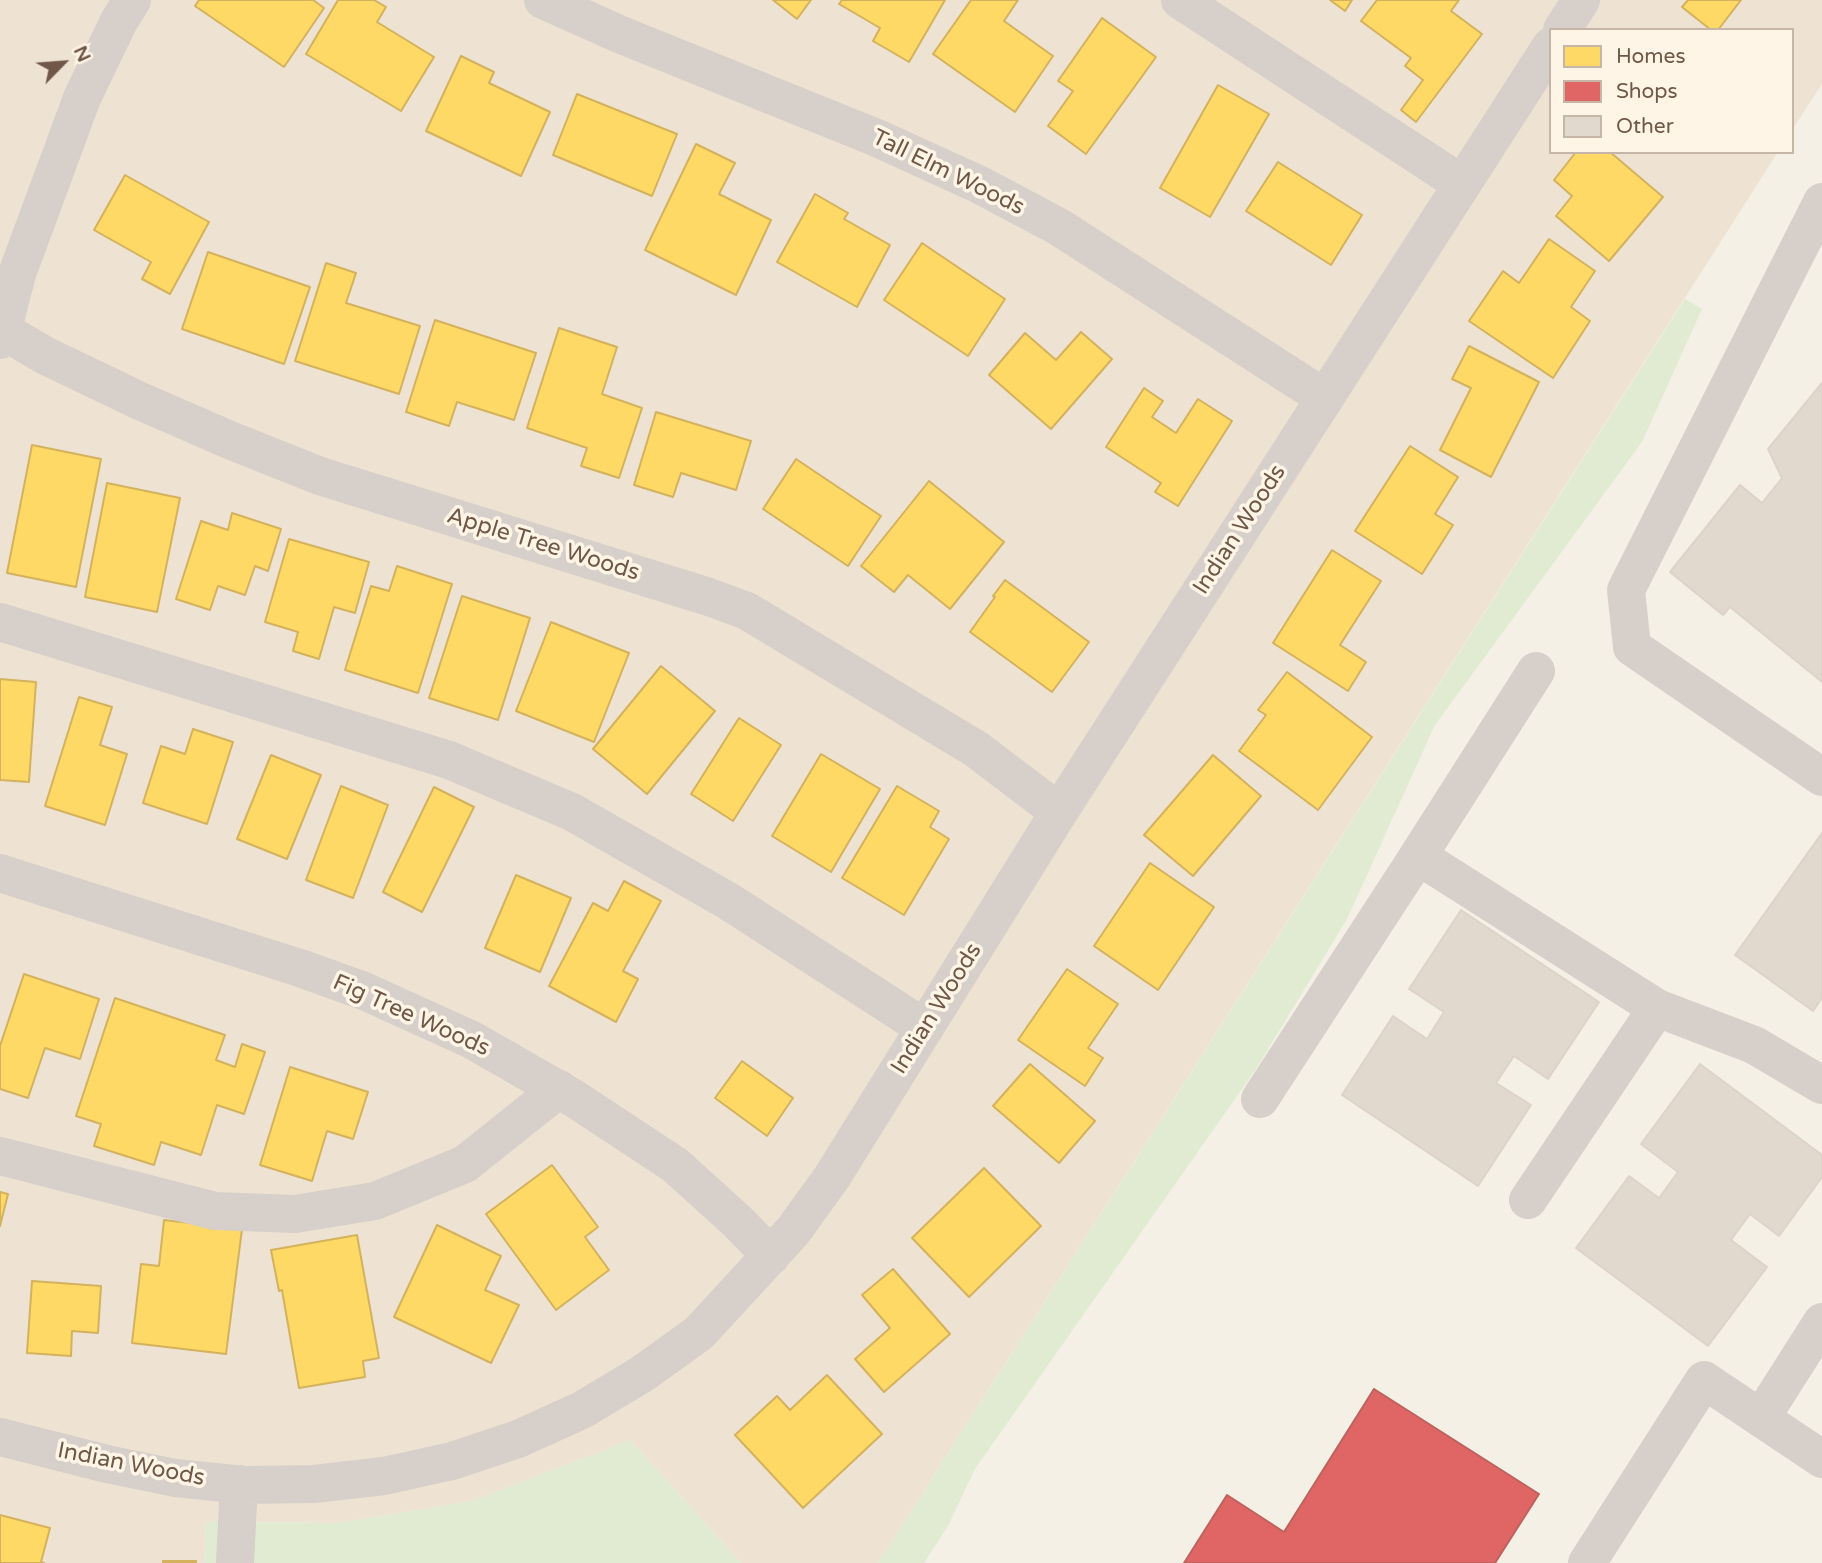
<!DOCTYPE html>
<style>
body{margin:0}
#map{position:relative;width:1822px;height:1563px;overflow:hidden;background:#f5f0e6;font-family:"Varela Round",sans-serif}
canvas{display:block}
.legend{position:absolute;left:1549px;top:28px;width:245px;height:126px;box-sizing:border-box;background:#fef5e6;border:2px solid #c5b6a7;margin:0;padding:9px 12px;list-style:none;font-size:21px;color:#705849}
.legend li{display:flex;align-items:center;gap:14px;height:35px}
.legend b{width:35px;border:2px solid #c5b6a7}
.north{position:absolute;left:28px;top:28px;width:70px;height:70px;-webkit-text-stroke:5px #fef5e6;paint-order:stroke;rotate:65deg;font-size:19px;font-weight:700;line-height:28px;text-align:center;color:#705849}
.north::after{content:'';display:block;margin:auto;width:24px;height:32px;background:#705849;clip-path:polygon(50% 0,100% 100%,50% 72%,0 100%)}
</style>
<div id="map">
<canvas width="1822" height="1563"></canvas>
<ul class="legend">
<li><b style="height:19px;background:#ffd966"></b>Homes</li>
<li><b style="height:19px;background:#e06666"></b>Shops</li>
<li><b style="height:19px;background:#e1d8ce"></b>Other</li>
</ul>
<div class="north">N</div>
</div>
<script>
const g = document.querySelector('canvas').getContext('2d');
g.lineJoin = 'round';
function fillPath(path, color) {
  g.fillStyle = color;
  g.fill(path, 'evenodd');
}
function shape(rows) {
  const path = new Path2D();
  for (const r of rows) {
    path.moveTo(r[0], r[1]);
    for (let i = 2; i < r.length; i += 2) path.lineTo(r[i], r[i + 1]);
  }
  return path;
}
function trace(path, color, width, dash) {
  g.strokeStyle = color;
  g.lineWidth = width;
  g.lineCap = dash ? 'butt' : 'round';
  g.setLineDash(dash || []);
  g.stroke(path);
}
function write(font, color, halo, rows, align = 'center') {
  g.font = font + ' "Varela Round",sans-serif';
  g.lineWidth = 7;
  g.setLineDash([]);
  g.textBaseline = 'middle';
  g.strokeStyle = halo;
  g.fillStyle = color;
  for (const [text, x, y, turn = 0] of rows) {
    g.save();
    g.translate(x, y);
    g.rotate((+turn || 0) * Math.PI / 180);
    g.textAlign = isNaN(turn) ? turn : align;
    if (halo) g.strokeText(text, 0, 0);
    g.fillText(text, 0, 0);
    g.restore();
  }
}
fillPath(shape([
 [0,0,1822,0,1822,84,1792,130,1792,30,1551,30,1551,152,1778,152,878,1563,741,1563,630,1440,473,1501,338,1523,206,1522,204,1563,0,1563]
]), '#eee3d3');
fillPath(shape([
 [1685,299,1702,309,1642,442,1435,725,1347,919,1256,1069,975,1469,948,1526,924,1563,878,1563],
 [630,1440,741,1563,204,1563,206,1522,338,1523,473,1501]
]), '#e0ebd1');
const homes = shape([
 [199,0,313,0,324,8,284,67,195,6,199,0],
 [338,0,374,0,386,7,377,22,434,57,401,111,306,54,338,0],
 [773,0,811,0,797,19,773,0],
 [842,0,945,0,909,62,873,41,880,28,839,4,842,0],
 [971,0,1018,0,1004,21,1053,56,1015,112,933,54,971,0],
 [1330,0,1352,0,1345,11,1330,0],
 [1377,0,1459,0,1451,11,1482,34,1416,122,1401,110,1423,80,1405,66,1411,58,1361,21,1377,0],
 [1688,0,1741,0,1718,30,1711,30,1682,7,1688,0],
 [1102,18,1156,57,1086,154,1048,126,1073,91,1058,81,1102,18],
 [461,56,494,72,489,83,550,112,521,176,426,131,461,56],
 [1218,85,1269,114,1210,217,1160,188,1218,85],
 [577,94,677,134,652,196,553,155,577,94],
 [696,144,735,163,719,194,771,220,736,295,645,250,696,144],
 [1576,152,1610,152,1663,197,1609,261,1556,216,1572,196,1554,180,1576,152],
 [1278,162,1362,215,1331,265,1246,211,1278,162],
 [125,175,209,222,170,294,142,279,151,262,94,230,125,175],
 [815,194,848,213,844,219,890,245,857,307,777,262,815,194],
 [1549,239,1595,271,1571,307,1590,321,1553,378,1469,321,1503,271,1519,283,1549,239],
 [922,243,1005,299,968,356,884,300,922,243],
 [208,252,310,287,284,364,182,329,208,252],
 [326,263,356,273,346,303,420,326,399,394,295,361,326,263],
 [435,320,536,353,514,420,457,402,449,426,406,412,435,320],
 [559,328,617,347,602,394,642,408,619,478,581,466,587,448,527,428,559,328],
 [1081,332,1112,359,1051,429,989,375,1025,333,1056,360,1081,332],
 [1469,346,1539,382,1491,477,1440,450,1471,388,1452,379,1469,346],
 [1144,388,1163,401,1152,417,1176,433,1198,399,1232,421,1178,506,1155,492,1161,483,1106,447,1144,388],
 [656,412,751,441,736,490,681,473,673,497,634,485,656,412],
 [32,445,101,459,76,587,7,573,32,445],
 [1410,446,1458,477,1435,514,1453,525,1422,574,1355,531,1410,446],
 [796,459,881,516,848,566,763,509,796,459],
 [929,481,1004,542,950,609,908,575,894,592,861,566,929,481],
 [107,483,180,498,157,612,85,597,107,483],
 [232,513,281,529,268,571,255,566,245,595,218,586,210,610,176,599,201,521,228,530,232,513],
 [289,539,369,562,355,613,334,607,319,659,293,651,298,632,265,622,289,539],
 [1332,550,1381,581,1340,645,1366,662,1348,691,1273,643,1332,550],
 [397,566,452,584,418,693,345,670,371,586,389,591,397,566],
 [1005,580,1089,642,1052,692,970,632,995,597,993,596,1005,580],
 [462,596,530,618,498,720,429,698,462,596],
 [551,622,629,653,594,742,516,711,551,622],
 [661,666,715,711,647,794,593,749,661,666],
 [1287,672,1372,737,1318,810,1239,751,1266,715,1258,710,1287,672],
 [0,679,36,682,29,782,0,780,0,679],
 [79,697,112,707,100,745,127,754,105,825,45,806,79,697],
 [739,718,781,745,733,821,691,794,739,718],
 [193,729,233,742,207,824,143,803,161,746,185,754,193,729],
 [821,754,880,789,831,872,772,836,821,754],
 [271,755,321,775,287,859,237,839,271,755],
 [1213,755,1261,796,1193,876,1144,835,1213,755],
 [341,786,388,805,353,898,306,880,341,786],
 [897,786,939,811,930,827,949,839,904,915,842,878,897,786],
 [434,787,474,807,422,912,383,892,434,787],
 [1150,863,1214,907,1158,990,1094,946,1150,863],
 [516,875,571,898,540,972,485,948,516,875],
 [624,881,661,901,623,971,638,979,616,1022,549,986,593,903,608,911,624,881],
 [1067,969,1118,1004,1088,1048,1103,1058,1085,1086,1018,1040,1067,969],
 [24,974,99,999,80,1059,45,1048,28,1098,0,1089,0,1046,24,974],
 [115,998,225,1035,216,1060,235,1067,242,1044,265,1052,244,1114,217,1105,201,1155,161,1142,154,1165,94,1146,101,1124,76,1116,115,998],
 [742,1061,793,1098,767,1136,715,1098,742,1061],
 [1030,1064,1095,1121,1059,1163,993,1106,1030,1064],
 [290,1067,368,1092,353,1139,327,1131,312,1181,260,1165,290,1067],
 [552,1165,598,1227,585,1237,609,1270,556,1310,486,1214,552,1165],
 [984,1168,1041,1226,969,1297,912,1238,984,1168],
 [0,1192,8,1194,0,1226,0,1192],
 [164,1220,242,1229,226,1354,132,1343,141,1264,159,1266,164,1220],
 [437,1225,501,1256,485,1290,519,1305,491,1363,394,1317,437,1225],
 [357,1235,379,1358,363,1361,365,1377,299,1388,282,1290,279,1291,271,1250,357,1235],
 [893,1269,950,1334,884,1392,855,1359,890,1328,862,1295,893,1269],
 [32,1281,101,1286,98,1333,72,1331,71,1356,27,1353,32,1281],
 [827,1375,882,1434,803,1508,735,1435,777,1396,790,1410,827,1375],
 [0,1515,50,1528,41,1562,44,1563,0,1563,0,1515],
 [163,1561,196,1561,196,1563,163,1563,163,1561]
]);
fillPath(homes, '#ffd966');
trace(homes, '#d4b25d', 2);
const shops = shape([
 [1374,1389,1539,1494,1495,1563,1184,1563,1227,1495,1284,1532,1374,1389]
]);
fillPath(shops, '#e06666');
trace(shops, '#be625d', 2);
const building = shape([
 [1822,383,1822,682,1730,607,1723,615,1670,572,1740,485,1762,503,1782,478,1768,449,1822,383],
 [1822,833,1822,998,1813,1011,1735,955,1822,833],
 [1461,910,1599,1002,1548,1079,1514,1056,1496,1083,1531,1105,1478,1186,1342,1095,1393,1016,1427,1039,1444,1012,1409,989,1461,910],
 [1700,1064,1822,1155,1822,1177,1779,1236,1750,1214,1731,1240,1767,1267,1708,1346,1576,1248,1629,1176,1659,1198,1678,1172,1641,1144,1700,1064]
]);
fillPath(building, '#e1d8ce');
trace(building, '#ddd3c9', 2);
trace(shape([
 [543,0,619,34,877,138,980,185,1059,227,1325,398],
 [1180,0,1462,184],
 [1562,30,1581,0],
 [1822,202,1626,590,1632,647,1822,777],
 [0,329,46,356,140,401,232,441,320,476,709,597,747,611,976,749,1059,812],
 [0,340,17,274,82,98,118,23,132,0],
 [0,622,449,760,572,812,728,901,925,1028],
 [1536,671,1418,856,1657,1008],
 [0,873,300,968,364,991,472,1040,575,1099,675,1165,738,1222,771,1256],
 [1260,1099,1418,856],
 [0,1156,215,1211,295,1214,375,1201,465,1164,559,1089],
 [1528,1200,1657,1008,1754,1045,1822,1085],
 [1761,1418,1822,1322],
 [0,1437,107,1464,175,1478,244,1485,314,1484,384,1476,452,1461,518,1439,582,1410,642,1374,699,1333,793,1231,832,1177,1059,812,1551,46],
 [235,1563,239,1484],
 [1587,1563,1704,1380,1822,1459]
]), '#d7cfc9', 38);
write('23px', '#705849', '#fef5e6', [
 ["Tall Elm Woods",948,173,26],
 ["Indian Woods",1240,530,-57],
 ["Apple Tree Woods",543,545,17],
 ["Indian Woods",937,1009,-58],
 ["Fig Tree Woods",411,1016,24],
 ["Indian Woods",131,1465,11]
]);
</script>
